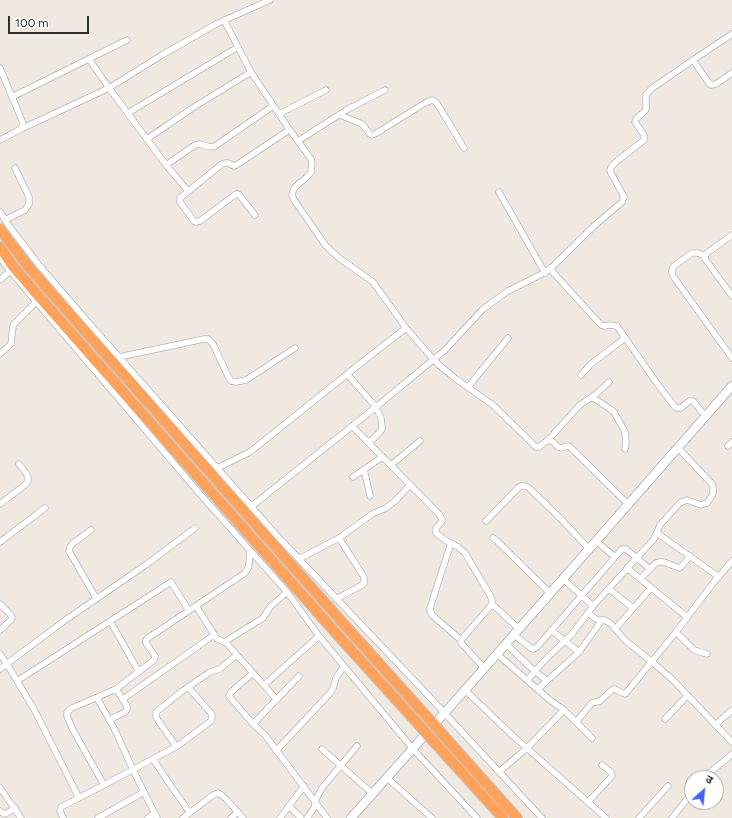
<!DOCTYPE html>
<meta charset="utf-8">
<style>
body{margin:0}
#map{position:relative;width:732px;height:818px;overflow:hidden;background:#efe9e1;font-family:Figtree,"Noto Sans Devanagari",sans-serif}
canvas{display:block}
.north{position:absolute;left:684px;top:770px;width:40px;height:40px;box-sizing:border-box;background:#fff;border:1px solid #ababab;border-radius:50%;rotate:27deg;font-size:11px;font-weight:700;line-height:16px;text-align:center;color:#2e2e2e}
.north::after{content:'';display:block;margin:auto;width:14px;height:18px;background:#4264fb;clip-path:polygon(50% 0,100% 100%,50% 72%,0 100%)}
.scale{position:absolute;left:8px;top:16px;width:81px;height:18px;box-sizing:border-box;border:2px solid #2e2e2e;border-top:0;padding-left:5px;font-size:12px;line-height:14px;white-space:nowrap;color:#2e2e2e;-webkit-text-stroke:3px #fff;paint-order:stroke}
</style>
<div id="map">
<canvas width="732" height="818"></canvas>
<div class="north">उ</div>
<div class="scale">100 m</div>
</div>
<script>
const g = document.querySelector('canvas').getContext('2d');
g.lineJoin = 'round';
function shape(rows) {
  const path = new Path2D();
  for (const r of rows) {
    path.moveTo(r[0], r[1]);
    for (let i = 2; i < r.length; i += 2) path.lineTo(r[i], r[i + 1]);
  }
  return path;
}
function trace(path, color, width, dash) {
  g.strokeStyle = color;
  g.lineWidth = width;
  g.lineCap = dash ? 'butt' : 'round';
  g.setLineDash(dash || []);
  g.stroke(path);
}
const street = shape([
 [224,20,251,72,287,126,311,159,312,163,311,172,308,176,295,187,293,191,292,195,294,200,326,246,339,258,373,282,406,328,433,359,439,365,456,379,493,405,536,447,539,447,548,440,553,442,558,447,561,448,568,446,570,447,628,504],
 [89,59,109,88,166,165,188,191],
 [693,60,732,34],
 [0,68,23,123,21,129,0,140],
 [12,97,127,40],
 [128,113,238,47],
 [279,114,326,90],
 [340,115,362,124,370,134,372,135,375,134,425,103,432,100,436,102,438,105,464,148],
 [21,129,109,88,162,55,218,23,270,0],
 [147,139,194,107,251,72],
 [298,141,348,109,385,90],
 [166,165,195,145,200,144,210,147,215,146,273,106],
 [499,192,545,273],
 [0,212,9,226,39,265,89,323,281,540,424,691,542,818],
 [255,215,240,196,238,194,236,194,200,221,196,222,194,221,180,202,180,198,222,164,225,163,228,163,234,166,238,164,289,130],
 [5,220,25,210,29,204,29,197,15,168],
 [732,235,707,253,705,256,705,259,732,296],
 [705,256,698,253,692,253,674,266,672,269,672,273,673,276,732,358],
 [0,258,10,271,199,493,287,592,319,636,413,749,477,818],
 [550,269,601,325,604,326,610,325,617,326,656,382,675,407,677,408,681,408,689,401,693,401,706,417],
 [0,280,10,271],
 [0,354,11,344,13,326,15,323,36,302],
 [119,357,204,339,208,339,213,344,228,376,231,381,236,382,246,380,295,348],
 [347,374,376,407,381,418,382,427,382,429,380,432,369,443],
 [581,375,591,364,625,338],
 [468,387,508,338],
 [592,397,610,409,614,412,625,432,626,443,625,449],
 [352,426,439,514,442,519,442,521,436,528,436,533,445,540,458,547,465,553,490,595,492,600,492,604,489,608,461,640,461,643,463,645,484,668],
 [548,440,580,405,596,394,609,382],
 [728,446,732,442],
 [391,465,420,441],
 [217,468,250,452,361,363,406,328],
 [364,469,370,496],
 [353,477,382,457],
 [0,504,25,485,28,481,28,478,26,473,19,464],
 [252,506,376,407,445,350,483,309,508,291,540,275,550,269,594,226,622,202,624,197,611,173,610,170,611,167,617,161,644,140,644,135,635,122,636,119,645,111,646,109,646,95,651,89,693,60,708,82,711,85,716,84,732,73],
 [486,521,518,488,521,486,525,486,528,487,561,519,589,549],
 [91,530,72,544,70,547,69,551,96,598],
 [657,533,719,577],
 [493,538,497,541,550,593],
 [596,541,615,557],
 [0,542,45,508],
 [451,543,430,608,430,611,433,616,461,640],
 [299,559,339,538,372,514,386,508,394,502,410,485],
 [627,568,687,617],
 [563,579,593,606],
 [640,579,656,563,659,562,664,562,679,568,681,567,690,556],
 [609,589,633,608],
 [336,599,362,585,364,583,364,577,339,538],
 [0,604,10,614,12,617,11,620,0,630],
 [492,604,519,629],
 [196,606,217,639,227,643,229,646,277,700],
 [588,613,596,619,599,620,604,620,610,623,626,641,652,662,672,679,732,742],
 [110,621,139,672],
 [615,629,651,588],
 [551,630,579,652],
 [676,632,694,650,707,654],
 [514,635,531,648,533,649,537,647,622,549,626,549,650,569],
 [224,642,260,620,263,618,270,607,287,592],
 [506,644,530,667,547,681],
 [0,654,7,664,35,711,79,798],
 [497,654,551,701,564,710,592,738],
 [0,669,64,621,147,564,195,528],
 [253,673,231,692,229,696,253,724,265,735,327,818],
 [528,679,548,657,572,634,593,606,654,539,660,525,680,503,682,502,687,500,701,505,707,503,713,494,713,487,712,484,678,448],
 [17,681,171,582,189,611],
 [264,685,319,636],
 [538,689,579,652,602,620],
 [465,690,512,735,606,818],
 [97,698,114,728,134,772,157,818],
 [123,699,214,635],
 [665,719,687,696],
 [109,720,125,712,127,709,127,706,116,689],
 [576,722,591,704,592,703,600,701,613,689,615,689,622,693,625,694,626,693,676,632,714,582,732,561],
 [253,724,299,676],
 [715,725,732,710],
 [176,746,157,719,156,716,156,712,181,692,210,672,220,669,223,666,237,655],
 [322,749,373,794],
 [276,751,331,692,333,688,336,678,344,666],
 [153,759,171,786,190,813],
 [499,772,527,748,564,710],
 [387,778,432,818],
 [704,778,709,773,723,762,732,754],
 [104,785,73,730,67,716,67,712,72,708,116,689,154,660,155,656,146,643,146,640,148,638,245,573,248,568,249,564,250,551],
 [0,788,21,818],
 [588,802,612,776,611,772,602,765],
 [289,806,301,818],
 [0,811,4,814,7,813,15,808],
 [63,818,60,811,61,807,104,785,179,745,211,721,212,715,211,713,188,687],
 [98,818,144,792],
 [148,818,155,813],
 [183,818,213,795,218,793,220,794,226,799,243,818],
 [231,818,238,812],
 [280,818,304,786],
 [307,818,314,808,316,799,322,788,357,746],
 [639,818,668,786],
 [672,818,692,793]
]);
const secondary = shape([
 [351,818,497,654,732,386]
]);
const highway = shape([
 [0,229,27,265,47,288,341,621,428,718],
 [0,247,12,265,35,292,335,632,420,726],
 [443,735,517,818],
 [435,743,503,818]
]);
trace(street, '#b4b7c1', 7);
trace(secondary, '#b4b7c1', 10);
trace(highway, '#c9c9c9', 12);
trace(street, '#fff', 5.5);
trace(secondary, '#fff', 8);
trace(highway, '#ffa35c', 10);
const highwayBridge = shape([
 [428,718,443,735],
 [420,726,435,743]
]);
trace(highwayBridge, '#c9c9c9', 12, []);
trace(highwayBridge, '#ffa35c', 10);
</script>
